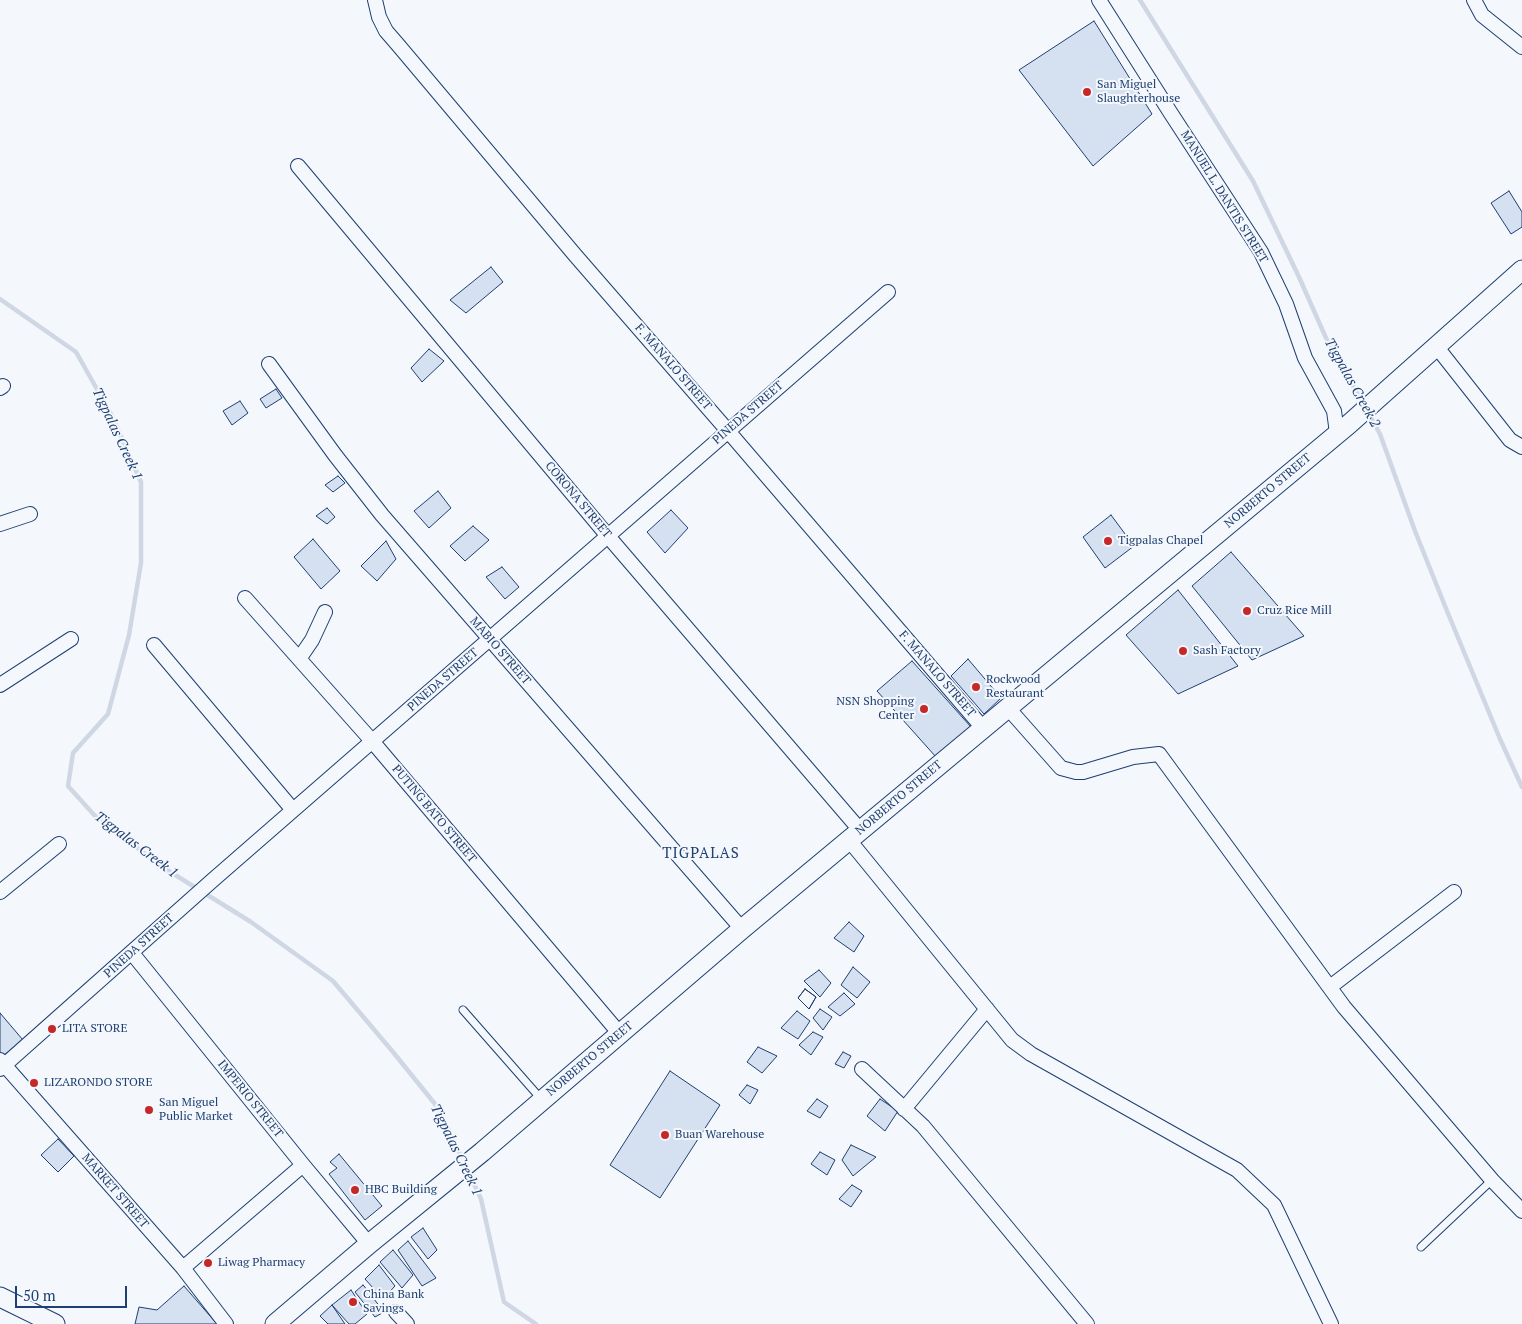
<!DOCTYPE html>
<style>
body{margin:0}
#map{position:relative;width:1522px;height:1324px;overflow:hidden;background:#f4f7fb;font-family:"PT Serif",serif}
canvas{display:block}
.scale{position:absolute;left:15px;top:1286px;width:112px;height:22px;box-sizing:border-box;border:2px solid #1d3f73;border-top:0;padding-left:6px;font-size:15px;line-height:18px;white-space:nowrap;color:#1d3f73;-webkit-text-stroke:4px #f4f7fb;paint-order:stroke}
</style>
<div id="map">
<canvas width="1522" height="1324"></canvas>
<div class="scale">50 m</div>
</div>
<script>
const g = document.querySelector('canvas').getContext('2d');
g.lineJoin = 'round';
function shape(rows) {
  const path = new Path2D();
  for (const r of rows) {
    path.moveTo(r[0], r[1]);
    for (let i = 2; i < r.length; i += 2) path.lineTo(r[i], r[i + 1]);
  }
  return path;
}
function trace(path, color, width, dash) {
  g.strokeStyle = color;
  g.lineWidth = width;
  g.lineCap = dash ? 'butt' : 'round';
  g.setLineDash(dash || []);
  g.stroke(path);
}
function fillPath(path, color) {
  g.fillStyle = color;
  g.fill(path, 'evenodd');
}
function write(font, color, halo, rows, align = 'center') {
  g.font = font + ' "PT Serif",serif';
  g.lineWidth = 4;
  g.setLineDash([]);
  g.textBaseline = 'middle';
  g.strokeStyle = halo;
  g.fillStyle = color;
  for (const [text, x, y, turn = 0] of rows) {
    g.save();
    g.translate(x, y);
    g.rotate((+turn || 0) * Math.PI / 180);
    g.textAlign = isNaN(turn) ? turn : align;
    if (halo) g.strokeText(text, 0, 0);
    g.fillText(text, 0, 0);
    g.restore();
  }
}
trace(shape([
 [1140,0,1253,181,1299,277,1326,338,1364,405],
 [0,299,76,352,111,414,141,482,141,563,129,635,108,714,73,753,68,786,96,817,164,868,251,922,333,981,393,1052,439,1109,463,1161],
 [1368,412,1380,434,1415,531,1447,611,1500,739,1522,787],
 [468,1171,481,1199,504,1302,536,1324]
]), '#cfd7e4', 4.5);
const building = shape([
 [1094,21,1152,114,1093,166,1019,70,1094,21],
 [1509,191,1522,212,1522,227,1511,234,1491,203,1509,191],
 [491,267,503,282,466,313,450,300,491,267],
 [429,349,444,361,422,382,411,368,429,349],
 [276,389,282,398,266,408,260,399,276,389],
 [240,401,248,413,232,425,223,411,240,401],
 [338,476,345,483,333,492,325,485,338,476],
 [438,491,451,508,429,528,414,511,438,491],
 [327,508,335,517,327,524,316,516,327,508],
 [671,510,688,528,665,553,647,532,671,510],
 [1111,515,1134,546,1105,568,1083,537,1111,515],
 [473,526,489,540,465,561,450,546,473,526],
 [313,539,340,571,321,589,294,557,313,539],
 [386,541,396,559,377,581,361,566,386,541],
 [1231,552,1304,636,1252,660,1192,586,1231,552],
 [502,567,519,587,505,599,486,577,502,567],
 [1178,590,1238,666,1178,694,1126,635,1178,590],
 [968,659,1001,698,984,714,951,676,968,659],
 [912,661,971,727,936,757,877,691,912,661],
 [849,922,864,936,854,952,834,938,849,922],
 [853,967,870,982,857,998,841,985,853,967],
 [819,970,831,983,820,997,804,981,819,970],
 [805,989,816,997,809,1009,798,998,805,989],
 [805,989,816,997,809,1009,798,998,805,989],
 [844,993,855,1004,840,1016,828,1007,844,993],
 [820,1009,832,1017,823,1030,813,1018,820,1009],
 [797,1011,810,1021,798,1039,781,1028,797,1011],
 [0,1013,23,1040,3,1056,0,1053,0,1013],
 [813,1032,823,1037,811,1055,799,1045,813,1032],
 [758,1047,777,1056,762,1073,747,1062,758,1047],
 [843,1052,851,1056,844,1068,835,1064,843,1052],
 [670,1071,720,1105,660,1198,610,1165,670,1071],
 [747,1085,758,1090,750,1104,739,1095,747,1085],
 [817,1099,828,1106,820,1118,807,1111,817,1099],
 [880,1099,898,1111,885,1131,867,1116,880,1099],
 [58,1139,74,1156,58,1172,41,1155,58,1139],
 [851,1145,876,1157,853,1176,842,1160,851,1145],
 [820,1152,835,1160,827,1175,811,1164,820,1152],
 [339,1154,382,1206,365,1220,329,1174,337,1168,330,1162,339,1154],
 [852,1185,862,1191,851,1207,839,1199,852,1185],
 [423,1228,437,1250,428,1259,411,1237,423,1228],
 [408,1241,436,1278,422,1286,398,1250,408,1241],
 [393,1250,413,1275,402,1288,380,1262,393,1250],
 [379,1265,395,1286,383,1299,365,1279,379,1265],
 [363,1285,364,1286,384,1312,375,1317,355,1292,363,1285],
 [184,1286,217,1324,135,1324,139,1307,157,1310,184,1286],
 [351,1290,367,1314,355,1324,349,1324,332,1305,351,1290],
 [332,1305,345,1324,328,1324,320,1316,332,1305]
]);
fillPath(building, '#d5e0f0');
trace(building, '#1d3f73', 1);
const lane = shape([
 [463,1010,542,1100],
 [1421,1247,1492,1180]
]);
const street = shape([
 [375,0,379,17,386,31,399,46,575,255,728,431,983,728],
 [1099,0,1170,112,1261,252,1286,304,1305,358,1334,411,1337,433],
 [1474,0,1482,15,1522,47],
 [298,166,607,535,860,830],
 [1436,346,1510,440,1522,447],
 [269,364,335,455,382,515,742,929],
 [0,388,3,386],
 [0,524,30,514],
 [245,598,372,741,620,1034],
 [154,645,293,810],
 [299,659,312,640,325,612],
 [0,685,71,639],
 [1008,708,1061,768,1076,772,1083,772,1133,757,1159,754,1344,1007,1492,1180,1522,1211],
 [849,840,1012,1040,1031,1054,1237,1170,1274,1205,1331,1324],
 [0,892,59,844],
 [132,953,303,1165,369,1244],
 [1330,987,1454,892],
 [0,1060,183,1268,226,1324],
 [0,1069,214,879,888,292],
 [862,1069,923,1126,1087,1324],
 [904,1109,987,1009],
 [183,1268,303,1165],
 [396,1312,407,1324]
]);
const secondary = shape([
 [0,1297,55,1324],
 [275,1324,369,1244,482,1152,742,929,1348,425,1522,270]
]);
trace(lane, '#1d3f73', 9);
trace(street, '#1d3f73', 16);
trace(secondary, '#1d3f73', 21);
trace(lane, '#f4f7fb', 7);
trace(street, '#f4f7fb', 14);
trace(secondary, '#f4f7fb', 19);
for (const [x, y, r, color] of [
 [1087,92,5,"#c62828"],
 [1108,541,5,"#c62828"],
 [1247,611,5,"#c62828"],
 [1183,651,5,"#c62828"],
 [976,687,5,"#c62828"],
 [924,709,5,"#c62828"],
 [52,1029,5,"#c62828"],
 [34,1083,5,"#c62828"],
 [149,1110,5,"#c62828"],
 [665,1135,5,"#c62828"],
 [355,1190,5,"#c62828"],
 [208,1263,5,"#c62828"],
 [353,1302,5,"#c62828"]
]) {
  const dot = new Path2D();
  dot.arc(x, y, r, 0, 2 * Math.PI);
  g.fillStyle = color;
  g.fill(dot);
  trace(dot, '#f4f7fb', 2);
}
write('12px', '#1d3f73', '#f4f7fb', [
 ["San Miguel",1097,85],
 ["Slaughterhouse",1097,99],
 ["Tigpalas Chapel",1118,541],
 ["Cruz Rice Mill",1257,611],
 ["Sash Factory",1193,651],
 ["Rockwood",986,680],
 ["Restaurant",986,694],
 ["NSN Shopping",914,702,"right"],
 ["Center",914,716,"right"],
 ["LITA STORE",62,1029],
 ["LIZARONDO STORE",44,1083],
 ["San Miguel",159,1103],
 ["Public Market",159,1117],
 ["Buan Warehouse",675,1135],
 ["HBC Building",365,1190],
 ["Liwag Pharmacy",218,1263],
 ["China Bank",363,1295],
 ["Savings",363,1309]
], 'left');
write('12px', '#1d3f73', '#f4f7fb', [
 ["MANUEL L. DANTIS STREET",1224,197,58],
 ["F. MANALO STREET",673,367,49],
 ["PINEDA STREET",748,413,-41],
 ["NORBERTO STREET",1268,491,-40],
 ["CORONA STREET",578,500,50],
 ["MABIO STREET",500,651,49],
 ["F. MANALO STREET",937,674,49],
 ["PINEDA STREET",443,680,-41],
 ["NORBERTO STREET",899,798,-40],
 ["PUTING BATO STREET",434,814,50],
 ["PINEDA STREET",139,946,-42],
 ["NORBERTO STREET",590,1059,-40],
 ["IMPERIO STREET",250,1099,51],
 ["MARKET STREET",115,1191,49]
]);
write('italic 14px', '#1d3f73', '#f4f7fb', [
 ["Tigpalas Creek 2",1352,383,61],
 ["Tigpalas Creek 1",117,434,65],
 ["Tigpalas Creek 1",136,845,37],
 ["Tigpalas Creek 1",456,1150,64]
]);
g.letterSpacing = '1px';
write('15px', '#1d3f73', '#f4f7fb', [
 ["TIGPALAS",701,854]
]);
g.letterSpacing = '0px';
</script>
